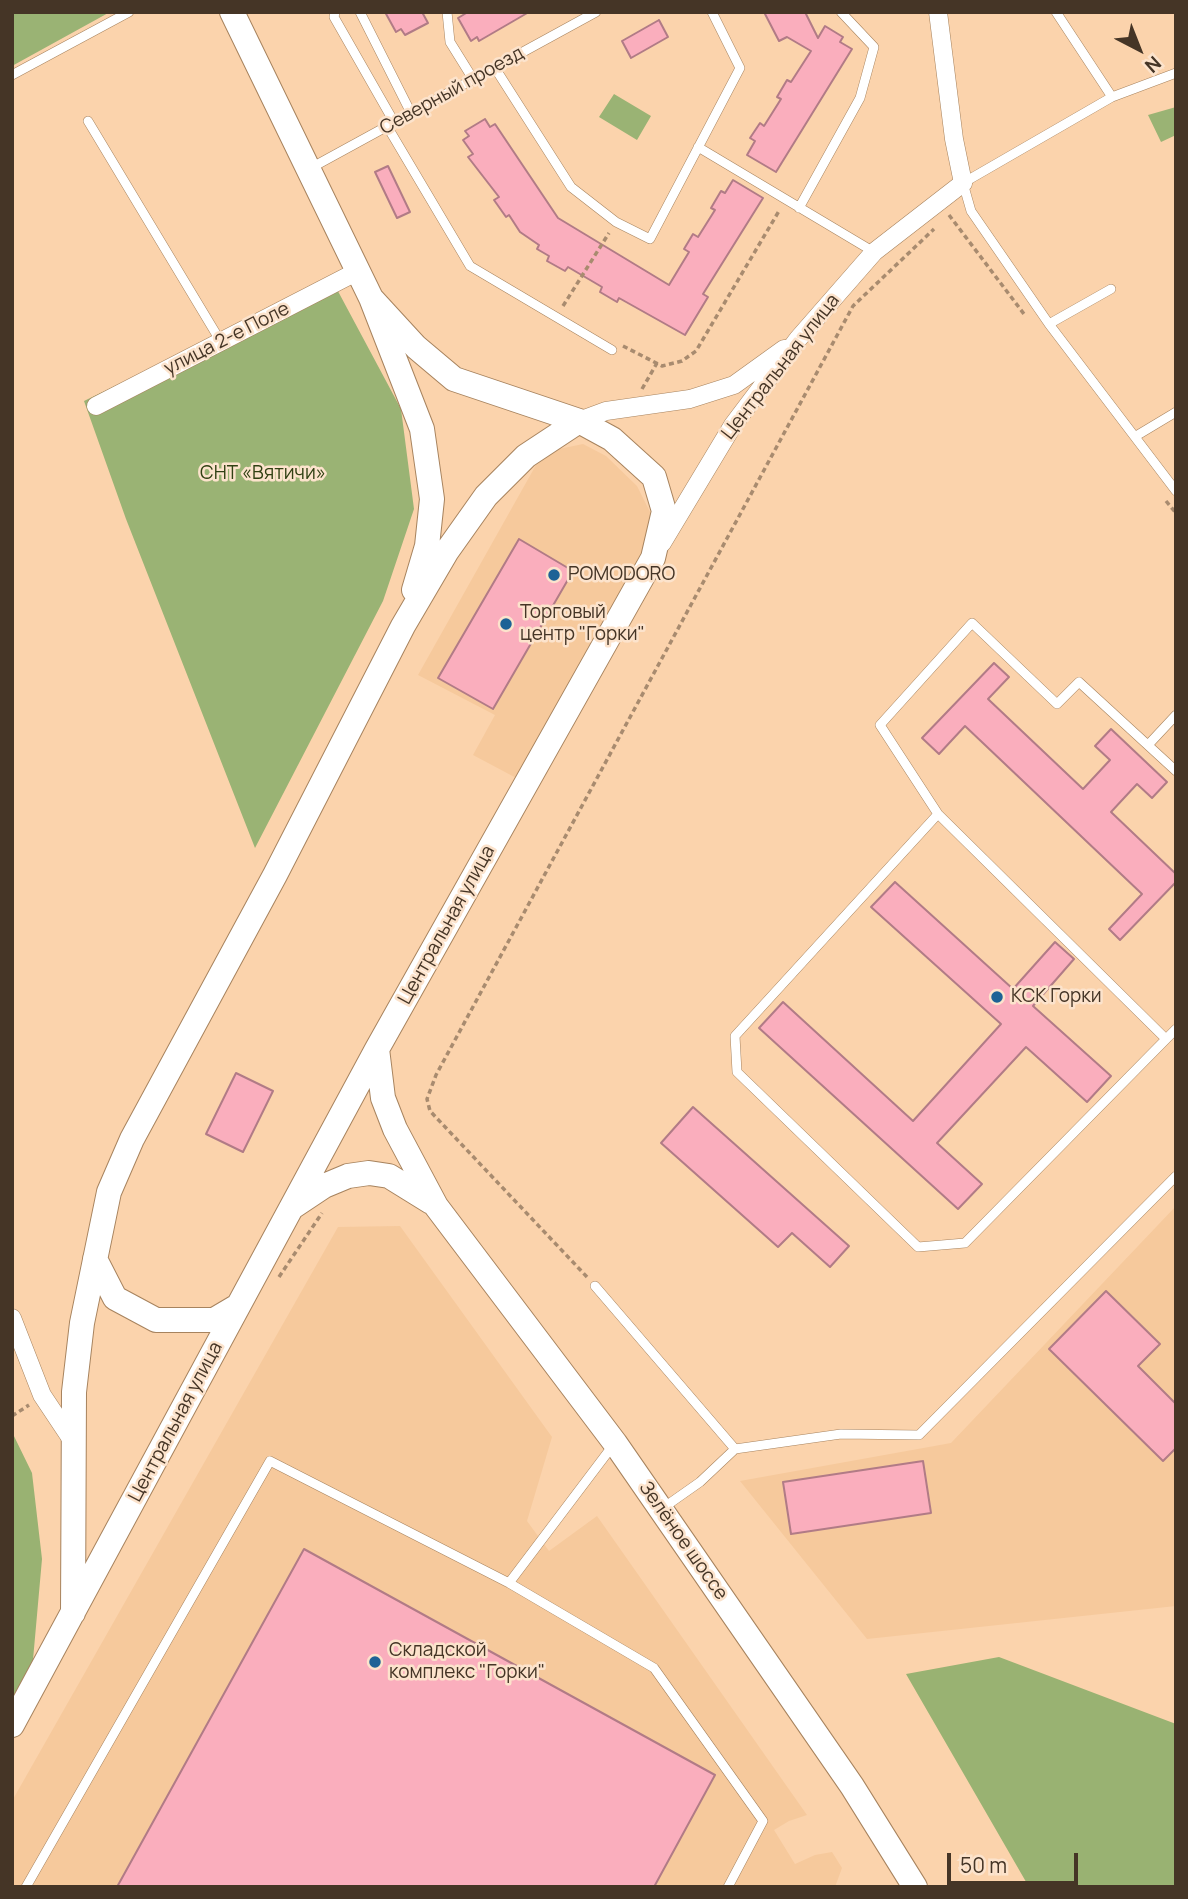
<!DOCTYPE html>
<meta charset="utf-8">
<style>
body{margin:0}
#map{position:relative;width:1188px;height:1899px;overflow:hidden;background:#fbd3ac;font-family:Manrope,sans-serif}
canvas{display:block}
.frame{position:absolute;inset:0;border:14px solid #453526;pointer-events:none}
.north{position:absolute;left:1104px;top:14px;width:70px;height:70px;-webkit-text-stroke:5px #fce3cc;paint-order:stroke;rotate:138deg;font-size:19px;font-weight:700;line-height:28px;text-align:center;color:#453526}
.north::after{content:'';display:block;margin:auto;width:24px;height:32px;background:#453526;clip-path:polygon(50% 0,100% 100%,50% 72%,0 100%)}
.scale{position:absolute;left:947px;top:1853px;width:131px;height:32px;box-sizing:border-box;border:4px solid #453526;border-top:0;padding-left:9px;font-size:21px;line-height:24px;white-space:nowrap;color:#453526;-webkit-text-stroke:5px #fce3cc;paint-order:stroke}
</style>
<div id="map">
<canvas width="1188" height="1899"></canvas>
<div class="frame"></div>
<div class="north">N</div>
<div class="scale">50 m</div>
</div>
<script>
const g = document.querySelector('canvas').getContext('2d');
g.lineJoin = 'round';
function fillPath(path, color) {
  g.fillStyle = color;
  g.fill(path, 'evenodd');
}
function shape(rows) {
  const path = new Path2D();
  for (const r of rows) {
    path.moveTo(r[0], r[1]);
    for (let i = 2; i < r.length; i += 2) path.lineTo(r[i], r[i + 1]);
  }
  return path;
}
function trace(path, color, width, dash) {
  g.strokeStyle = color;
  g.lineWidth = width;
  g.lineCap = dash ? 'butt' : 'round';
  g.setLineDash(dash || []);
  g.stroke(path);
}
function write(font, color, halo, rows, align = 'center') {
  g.font = font + ' Manrope,sans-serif';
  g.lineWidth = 5;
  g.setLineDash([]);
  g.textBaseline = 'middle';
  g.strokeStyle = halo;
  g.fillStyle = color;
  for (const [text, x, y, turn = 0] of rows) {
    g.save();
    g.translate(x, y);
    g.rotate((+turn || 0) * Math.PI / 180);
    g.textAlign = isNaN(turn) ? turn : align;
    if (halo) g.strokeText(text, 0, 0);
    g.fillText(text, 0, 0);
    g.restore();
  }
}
fillPath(shape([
 [583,444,606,456,637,486,653,518,645,553,520,780,473,755,495,715,418,675,536,465,559,449],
 [1176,1206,1176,1606,867,1639,740,1481,951,1443],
 [400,1226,552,1437,527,1521,549,1551,597,1516,807,1815,789,1821,774,1830,795,1864,815,1855,832,1852,842,1868,835,1887,12,1887,12,1801,338,1227]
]), '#f6c99c');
fillPath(shape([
 [12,12,110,12,12,66],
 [614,94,651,116,637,140,599,117],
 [1176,107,1176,135,1161,142,1148,115],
 [332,280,401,409,414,509,383,601,255,848,126,519,84,401]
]), '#9ab374');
fillPath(shape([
 [12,1432,32,1473,42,1559,32,1671,12,1706],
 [999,1657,1176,1724,1176,1887,1029,1887,906,1674]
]), '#99b272');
const building = shape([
 [385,12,422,12,428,23,405,35,401,29,396,32,385,12],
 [468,12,529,12,479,41,477,37,471,41,458,18,468,12],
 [764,12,805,12,818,38,825,26,843,37,840,42,852,49,776,172,747,155,755,141,750,138,760,123,764,126,781,99,777,97,787,80,791,82,811,51,787,37,779,41,764,12],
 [659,20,668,37,631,58,622,41,659,20],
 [485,119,490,127,495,124,558,218,669,285,689,252,684,249,693,234,698,237,715,210,711,208,721,191,725,193,733,180,763,198,703,294,708,297,685,335,619,298,617,302,600,292,602,287,568,267,565,271,547,261,549,256,537,249,539,245,520,232,509,215,506,217,494,200,499,197,468,157,473,154,463,140,469,136,465,131,485,119],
 [388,166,410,212,397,218,375,172,388,166],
 [519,539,573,571,493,709,438,678,519,539],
 [994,663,1009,677,988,699,1083,789,1110,760,1095,746,1111,729,1167,782,1152,798,1137,784,1111,812,1176,874,1176,882,1120,940,1109,929,1142,894,965,726,939,754,922,738,994,663],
 [895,882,1013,989,1055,942,1074,959,1033,1006,1111,1076,1087,1102,1026,1047,937,1143,982,1184,958,1209,759,1028,783,1002,913,1121,1001,1024,871,907,895,882],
 [236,1073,273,1091,243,1152,206,1134,236,1073],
 [693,1107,849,1246,830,1267,792,1233,778,1247,661,1143,693,1107],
 [1106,1291,1160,1344,1138,1366,1176,1404,1176,1448,1163,1461,1049,1349,1106,1291],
 [923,1461,931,1513,791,1534,783,1482,923,1461],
 [304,1549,715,1775,654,1887,117,1887,304,1549]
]);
fillPath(building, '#faaebd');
trace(building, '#b17b86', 2);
const service = shape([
 [335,12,334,17,394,122],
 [360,12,411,113],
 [447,12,450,42,473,79],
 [1056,12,1112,97],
 [495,68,571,187,616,222,650,239,740,68,712,12],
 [1176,73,1112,97,963,183,971,211,1049,324,1176,491],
 [12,75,129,12],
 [88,121,221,342],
 [387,126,470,266,612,350],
 [698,147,874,252],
 [309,169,596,12],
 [799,208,860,98,874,47,841,12],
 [1049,324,1111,289],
 [1136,436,1176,412],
 [1148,745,1176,715],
 [938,814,880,725,972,623,1057,704,1079,682,1176,771],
 [1166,1039,938,814,735,1036,737,1072,918,1247,965,1243,1176,1029],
 [595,1286,735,1449],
 [663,1508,700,1482,735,1449,841,1434,919,1435,1176,1176],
 [509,1583,614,1444],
 [26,1887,270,1461,509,1583,654,1668,763,1821,728,1887]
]);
const minor = shape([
 [96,406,358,271],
 [579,421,606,411,690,399,734,385,784,349],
 [662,543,733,425,798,339,874,252,963,183,954,139,938,12],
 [12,1318,42,1395,74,1443]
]);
const secondary = shape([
 [232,12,371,298,422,429,432,499,427,546,414,590],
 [377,1049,383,1098,395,1129,436,1206,615,1443,852,1786,915,1887],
 [294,1206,324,1186,348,1176,369,1173,389,1176,431,1202],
 [95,1259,115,1298,156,1320,214,1320,236,1307],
 [73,1613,74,1392,82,1323,109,1192,132,1139,275,875,403,626,447,551,486,496,526,456,579,421],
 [12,1725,377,1049,653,558,664,511,654,477,612,439,579,421,454,379,416,347,371,298]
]);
trace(service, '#a7835e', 10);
trace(minor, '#a7835e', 19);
trace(secondary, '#a7835e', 26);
trace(shape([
 [949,215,1024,314],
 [563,306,609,233],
 [623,346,662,366,682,361,696,351,779,211],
 [642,389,657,363],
 [1166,501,1176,513],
 [279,1277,322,1213],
 [587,1277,430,1111,427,1099,436,1075,853,306,934,229],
 [12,1416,29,1405]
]), '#a88b6f', 3.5, [5, 3.5]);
trace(service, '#fff', 9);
trace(minor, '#fff', 18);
trace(secondary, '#fff', 24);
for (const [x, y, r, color] of [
 [554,575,7,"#1d6296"],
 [506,624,7,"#1d6296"],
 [997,997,7,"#1d6296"],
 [375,1662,7,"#1d6296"]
]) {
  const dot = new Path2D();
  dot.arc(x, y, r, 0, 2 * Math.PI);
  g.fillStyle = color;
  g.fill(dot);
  trace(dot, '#fce3cc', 2.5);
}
write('19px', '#453526', '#fce3cc', [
 ["Северный проезд",452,91,-29],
 ["улица 2-е Поле",227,339,-27],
 ["Центральная улица",781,367,-52],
 ["Центральная улица",447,925,-61],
 ["Центральная улица",176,1422,-62],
 ["Зелёное шоссе",683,1541,55]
]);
write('19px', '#314113', '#fce3cc', [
 ["СНТ «Вятичи»",263,474]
]);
write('19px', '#453526', '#fce3cc', [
 ["POMODORO",568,575],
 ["Торговый",520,613],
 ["центр \"Горки\"",520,635],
 ["КСК Горки",1011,997],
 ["Складской",389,1651],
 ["комплекс \"Горки\"",389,1673]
], 'left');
</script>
